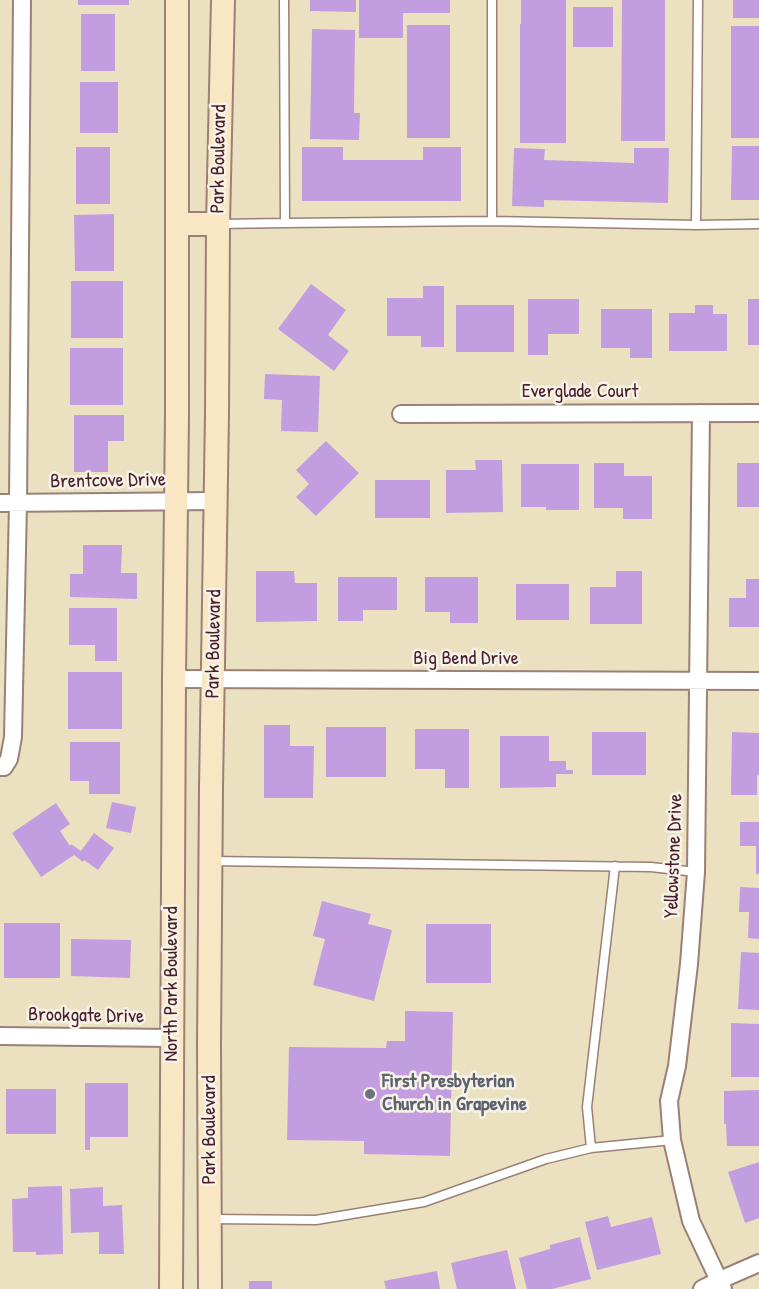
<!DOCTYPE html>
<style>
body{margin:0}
canvas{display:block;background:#ebe1c0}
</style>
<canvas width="759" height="1289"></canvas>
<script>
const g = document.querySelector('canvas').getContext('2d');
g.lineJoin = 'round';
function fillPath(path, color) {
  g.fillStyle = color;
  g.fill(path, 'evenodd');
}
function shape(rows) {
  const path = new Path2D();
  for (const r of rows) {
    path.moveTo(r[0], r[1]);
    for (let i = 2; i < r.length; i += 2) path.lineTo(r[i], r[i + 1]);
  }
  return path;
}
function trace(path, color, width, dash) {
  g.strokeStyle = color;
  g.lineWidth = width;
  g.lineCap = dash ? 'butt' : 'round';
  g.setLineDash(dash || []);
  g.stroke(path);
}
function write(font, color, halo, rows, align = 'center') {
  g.font = font + ' "Patrick Hand",sans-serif';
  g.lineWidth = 5;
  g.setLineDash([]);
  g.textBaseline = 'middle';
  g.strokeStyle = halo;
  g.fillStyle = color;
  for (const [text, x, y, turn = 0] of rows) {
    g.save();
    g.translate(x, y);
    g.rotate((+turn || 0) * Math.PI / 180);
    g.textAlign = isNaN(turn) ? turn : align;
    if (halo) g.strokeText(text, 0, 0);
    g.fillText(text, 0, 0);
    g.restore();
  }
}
fillPath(shape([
 [78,0,129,0,129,5,78,5],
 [310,0,356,0,356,12,310,11],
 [359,0,450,0,450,13,403,13,403,38,359,38],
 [521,0,566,0,566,143,520,143,520,24,521,24],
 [622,0,665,0,665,141,621,141],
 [733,0,759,0,759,18,733,18],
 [573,7,613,7,613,47,573,47],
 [81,14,115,14,115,71,81,71],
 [407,25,450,25,450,138,407,138],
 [731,26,759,26,759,138,731,138],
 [312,29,355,30,354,113,360,113,359,140,310,139],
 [80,82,118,82,118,133,80,133],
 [732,146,759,146,759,200,731,200],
 [76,147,110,147,110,204,76,204],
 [302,147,343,147,343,160,423,160,423,147,461,147,461,201,302,201],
 [514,148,545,149,544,160,634,163,634,148,669,148,668,203,544,200,544,207,512,206],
 [114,214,114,271,75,271,74,215],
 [71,281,123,281,123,338,71,338],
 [311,284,346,310,328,335,349,351,334,371,278,329],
 [423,286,444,286,444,347,421,347,421,336,387,336,387,298,423,298],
 [528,299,579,299,579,334,548,334,548,355,528,355],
 [748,299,759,299,759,345,748,345],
 [456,305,514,305,514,352,456,352],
 [695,305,713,305,713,314,727,314,727,351,669,351,669,313,695,313],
 [601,309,652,309,652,358,630,358,630,348,601,348],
 [70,348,123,348,123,405,70,405],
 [265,374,320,376,318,432,281,431,282,400,264,399],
 [74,415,124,415,124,441,108,441,108,472,74,472],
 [326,441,359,473,316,516,296,497,309,484,296,470],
 [475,460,502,460,503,512,446,513,446,470,476,470],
 [594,463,624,463,624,476,652,476,652,519,623,519,623,508,594,508],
 [737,463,759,463,759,507,737,507],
 [521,464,579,464,579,510,546,510,546,507,521,507],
 [375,480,430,480,430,518,375,518],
 [83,545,122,545,121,573,137,573,137,599,70,597,70,574,83,574],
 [256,571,294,571,295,583,317,583,317,621,256,622],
 [616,571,642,571,642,624,590,624,590,587,616,587],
 [338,577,397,577,397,610,363,610,363,621,338,621],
 [425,577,478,577,478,623,450,623,450,612,425,612],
 [746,579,759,579,759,627,729,627,729,598,746,598],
 [516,584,569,584,569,620,516,620],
 [69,608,117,608,117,661,95,661,95,645,69,645],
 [68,672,122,672,122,729,68,729],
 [264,725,290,725,290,746,314,746,313,798,264,798],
 [326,727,386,727,386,777,326,777],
 [415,729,469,729,469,788,445,788,445,769,415,769],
 [592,732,646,732,646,775,592,775],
 [732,732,759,733,759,775,757,775,757,795,731,795],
 [500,736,549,736,549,761,566,761,566,770,573,770,573,774,556,774,556,787,500,788],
 [70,742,120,742,120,794,89,794,89,781,70,781],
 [112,802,136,807,131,833,106,828],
 [56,803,70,824,60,831,70,846,71,844,81,851,94,833,114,848,98,870,84,860,83,862,74,855,41,877,12,833],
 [740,822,759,822,759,874,756,874,756,846,740,846],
 [740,887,759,888,759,939,748,938,749,912,739,912],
 [322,901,371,914,368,924,392,930,374,1001,313,985,325,939,313,936],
 [4,923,60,923,60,978,4,978],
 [426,924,491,924,491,983,426,983],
 [71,939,131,940,130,978,71,976],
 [741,952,759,953,759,1010,738,1009],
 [405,1011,453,1012,450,1156,364,1154,364,1141,287,1140,289,1047,386,1048,387,1041,405,1041],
 [731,1023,759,1024,759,1077,731,1077],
 [85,1083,128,1083,128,1137,90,1137,90,1150,85,1150],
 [6,1089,56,1089,56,1134,6,1134],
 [759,1090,759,1146,727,1146,726,1124,724,1124,724,1091],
 [759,1162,759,1218,745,1223,728,1172],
 [62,1186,63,1254,36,1255,36,1252,13,1252,12,1199,28,1198,28,1187],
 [103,1187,103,1206,122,1205,124,1254,99,1254,99,1232,71,1233,70,1189],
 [608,1216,611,1227,652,1217,661,1254,597,1270,585,1222],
 [580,1237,591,1279,552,1289,527,1289,519,1258,550,1249,550,1245],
 [507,1250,516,1289,457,1289,451,1263],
 [437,1271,440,1289,386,1289,384,1281],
 [249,1281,272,1281,272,1289,249,1289]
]), '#c29ee0');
const service = shape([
 [284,0,285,223,492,221,696,225,759,224],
 [492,0,492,221],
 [218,224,285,223],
 [696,225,698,0],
 [211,861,651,867,696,872],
 [591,1148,587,1107,615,866],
 [210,1219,316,1220,424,1202,546,1159,591,1148,672,1140]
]);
const minor = shape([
 [701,413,696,872,689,964,677,1066,669,1101,672,1140,691,1221,723,1289],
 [401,414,759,413],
 [0,503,216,501],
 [174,679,759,681],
 [0,767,4,767,9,759,13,737,18,503,22,0],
 [0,1036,172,1038],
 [702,1289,720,1280,759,1263]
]);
const secondary = shape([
 [178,224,218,224],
 [171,1289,174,679,177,414,177,0],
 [210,1289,209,1045,211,788,217,414,218,224,223,0]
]);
trace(service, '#9a8076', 11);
trace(minor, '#9a8076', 20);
trace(secondary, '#9a8076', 26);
trace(service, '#fff', 8);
trace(minor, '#fff', 16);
trace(secondary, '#f9e7c3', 22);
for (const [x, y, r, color] of [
 [370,1094,6,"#6b7280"]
]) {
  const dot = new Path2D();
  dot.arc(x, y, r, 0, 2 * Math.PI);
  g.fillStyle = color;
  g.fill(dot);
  trace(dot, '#f7f3e8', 2);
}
write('20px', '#4a1f2b', '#f7f3e8', [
 ["Park Boulevard",219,159,-89],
 ["Everglade Court",580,392],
 ["Brentcove Drive",108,481,-1],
 ["Park Boulevard",214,644,-89],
 ["Big Bend Drive",466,659],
 ["Yellowstone Drive",674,856,-88],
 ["North Park Boulevard",172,984,-90],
 ["Brookgate Drive",86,1016,1],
 ["Park Boulevard",210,1130,-90]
]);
write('bold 20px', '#5b616d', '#f7f3e8', [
 ["First Presbyterian",382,1082],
 ["Church in Grapevine",382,1105]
], 'left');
</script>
